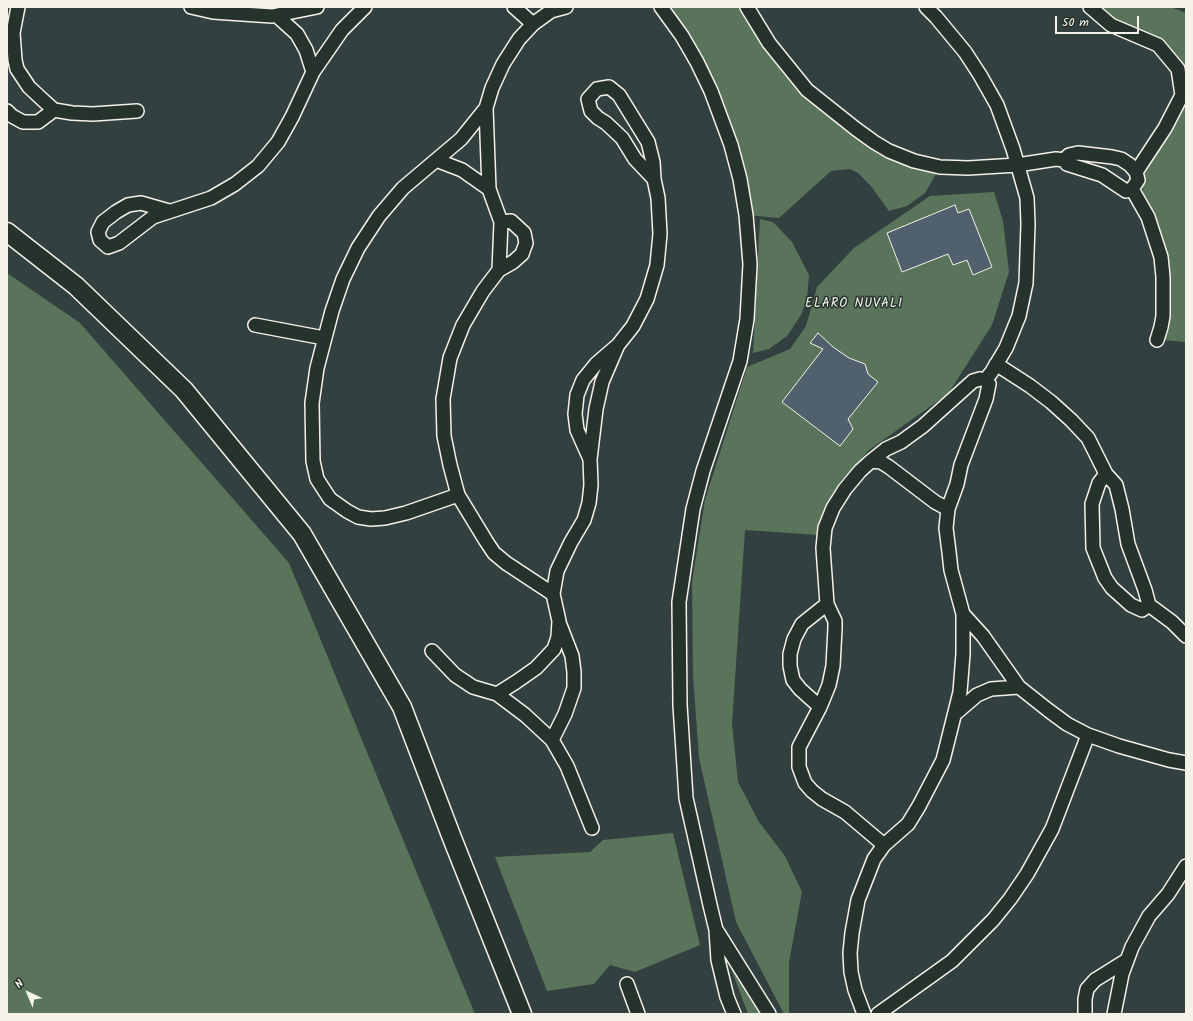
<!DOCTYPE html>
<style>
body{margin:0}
#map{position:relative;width:1193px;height:1021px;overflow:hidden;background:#334040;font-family:Kalam,sans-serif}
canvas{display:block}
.frame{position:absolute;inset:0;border:8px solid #f4f1e8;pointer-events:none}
.north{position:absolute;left:8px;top:973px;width:40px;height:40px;-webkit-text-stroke:3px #26332d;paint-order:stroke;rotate:316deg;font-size:11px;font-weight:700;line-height:16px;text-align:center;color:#f4f1e8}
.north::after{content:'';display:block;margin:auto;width:14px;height:18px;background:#f4f1e8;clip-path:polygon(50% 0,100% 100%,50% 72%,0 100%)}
.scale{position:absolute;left:1055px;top:16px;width:84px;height:18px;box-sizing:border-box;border:2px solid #f4f1e8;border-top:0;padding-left:5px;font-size:12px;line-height:14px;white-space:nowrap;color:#f4f1e8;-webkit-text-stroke:3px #26332d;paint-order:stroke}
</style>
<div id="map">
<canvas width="1193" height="1021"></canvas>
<div class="frame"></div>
<div class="north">N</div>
<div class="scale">50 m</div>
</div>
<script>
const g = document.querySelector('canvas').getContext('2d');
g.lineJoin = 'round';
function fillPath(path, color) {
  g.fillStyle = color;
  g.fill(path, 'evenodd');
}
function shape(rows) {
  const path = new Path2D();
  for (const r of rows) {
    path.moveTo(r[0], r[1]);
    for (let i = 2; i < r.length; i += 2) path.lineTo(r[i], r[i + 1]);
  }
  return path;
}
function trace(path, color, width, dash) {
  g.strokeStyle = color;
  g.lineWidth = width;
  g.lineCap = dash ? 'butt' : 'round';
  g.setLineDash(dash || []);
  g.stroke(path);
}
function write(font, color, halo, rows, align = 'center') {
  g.font = font + ' Kalam,sans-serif';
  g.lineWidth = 3;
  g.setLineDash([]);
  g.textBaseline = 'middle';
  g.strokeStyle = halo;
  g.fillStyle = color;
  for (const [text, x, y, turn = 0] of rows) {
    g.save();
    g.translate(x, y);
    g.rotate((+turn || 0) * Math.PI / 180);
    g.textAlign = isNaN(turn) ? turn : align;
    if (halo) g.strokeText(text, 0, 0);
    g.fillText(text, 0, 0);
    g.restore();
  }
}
fillPath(shape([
 [661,7,747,7,807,90,874,142,940,167,925,193,907,206,889,211,871,186,858,173,850,169,831,171,779,218,746,215,721,116],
 [1095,7,1171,7,1186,13,1186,89,1183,68,1116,25],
 [1186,96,1186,342,1161,340,1167,315,1143,201,1143,172],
 [994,192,1003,221,1009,272,992,325,948,394,869,450,840,482,818,535,745,530,732,724,738,782,759,822,785,856,802,892,789,962,789,1014,784,1014,736,922,699,758,693,675,692,582,705,500,747,367,790,349,806,326,817,287,854,248,930,196],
 [760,219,773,222,792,242,809,275,807,299,801,315,787,336,769,349,753,353],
 [7,273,80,323,289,563,475,1014,7,1014],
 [673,833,700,945,635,972,610,965,594,984,547,991,495,857,590,852,603,840],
 [726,955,761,1014,748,1014]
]), '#59745a');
const building = shape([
 [955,205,958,213,969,209,992,267,973,275,967,260,953,265,948,254,902,272,887,233,955,205],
 [818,333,833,347,849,358,865,364,868,374,878,382,848,419,853,429,840,446,782,402,823,349,810,343,818,333]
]);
fillPath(building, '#50606c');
trace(building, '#f4f1e8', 1);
const street = shape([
 [18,7,13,33,15,60,17,69,29,87,44,101,54,110,72,113,93,114,137,111],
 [191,7,213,12,272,16,317,7],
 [514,7,533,24],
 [661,7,682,36,697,62,711,91,731,145,740,179,746,215,750,264,747,319,740,361,703,471,693,509,679,602,680,705,686,798,710,905,716,930,718,960,727,997,734,1014],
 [747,7,769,43,807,90,856,129,874,142,889,151,914,161,940,167,968,168,1017,165,1056,159,1064,160],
 [926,7,936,17,965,52,980,75,997,105,1013,149,1027,198,1028,224,1026,283,1019,316,1006,348,991,373,985,380],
 [1090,7,1111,25,1158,45,1178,69,1182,95,1165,128,1136,172],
 [277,16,297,34,306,50,313,72,342,30,365,7],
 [486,108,489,189,501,222,499,270],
 [7,111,12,116,23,122,38,122,54,110],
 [1078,153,1112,157,1121,159,1130,165,1136,172,1138,180,1132,189,1126,191,1102,175,1067,164,1064,160,1069,155,1078,153],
 [436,160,462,170,489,189],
 [1132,189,1148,217,1161,257,1163,277,1163,316,1161,327,1157,340],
 [169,211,141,203,128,205,116,212,103,222,98,232,100,240,108,247,119,243,153,217,211,198,235,184,258,166,278,142,292,117,313,72],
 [501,222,511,221,524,233,526,243,522,254,513,262,499,270,483,291,463,325,450,358,443,399,444,436,450,465,458,495,486,541,494,553,506,563,553,594,557,571,571,542,584,520,589,503,591,485,590,459,577,430,575,414,577,395,583,380,596,364,618,345,633,326,647,299,657,265,660,234,658,198,654,179,653,162,648,142,619,95,609,87,597,89,588,99,591,111,598,118,606,123,622,138,635,159,654,179],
 [255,325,324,338],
 [996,364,1030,386,1051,402,1071,420,1088,438,1106,474,1099,483,1092,504,1093,548,1105,578,1112,588,1131,605,1142,610,1149,605,1172,622,1186,636],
 [980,379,985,380,989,384,986,399,961,465,957,484,948,509,935,502,889,467,881,462,871,461,886,449,901,442,923,426,973,381,980,379],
 [590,459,596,409,602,382,617,347],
 [871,461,860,471,845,489,833,508,825,528,823,548,827,604,835,621,835,628,833,666,829,685,820,707,799,747,799,767,805,783,812,791,822,799,845,812,884,845],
 [1106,474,1116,485,1122,509,1128,544,1145,590,1149,605],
 [458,495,406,513,385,518,371,519,358,517,347,511,330,499,317,479,313,461,312,403,317,368,332,311,343,279,358,248,379,216,403,188,461,139,486,108,492,88,503,64,519,39,533,24,551,11,566,7],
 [963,614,983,636,1019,687,1048,710,1067,724,1088,735,1119,746,1169,760,1186,763],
 [432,651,455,675,473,687,497,694,525,715,552,740,567,766,592,828],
 [497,694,516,682,536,668,554,649,558,637,559,621,553,594],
 [820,707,800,689,793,680,790,666,790,654,794,639,802,624,827,604],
 [956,713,977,695,991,689,1019,687],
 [552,740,565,714,574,688,574,672,572,656,560,625],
 [717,931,769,1014],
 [627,984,638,1014],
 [864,1014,855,990,851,972,850,953,852,933,858,900,874,859,884,845,908,824,919,806,943,760,960,692,963,654,963,614,951,570,949,552,946,528,948,509],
 [878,1014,952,961,993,920,1010,899,1027,874,1052,829,1088,735],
 [1085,1014,1085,999,1087,989,1095,980,1127,960],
 [1114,1014,1122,974,1132,947,1149,916,1168,894,1186,866]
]);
const secondary = shape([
 [7,232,76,286,184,390,302,534,402,707,452,838,522,1014]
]);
trace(street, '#f4f1e8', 16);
trace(secondary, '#f4f1e8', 21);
trace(street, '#26332d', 13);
trace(secondary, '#26332d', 18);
g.letterSpacing = '1px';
write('13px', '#f4f1e8', '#26332d', [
 ["ELARO NUVALI",854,305]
]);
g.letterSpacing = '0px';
</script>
